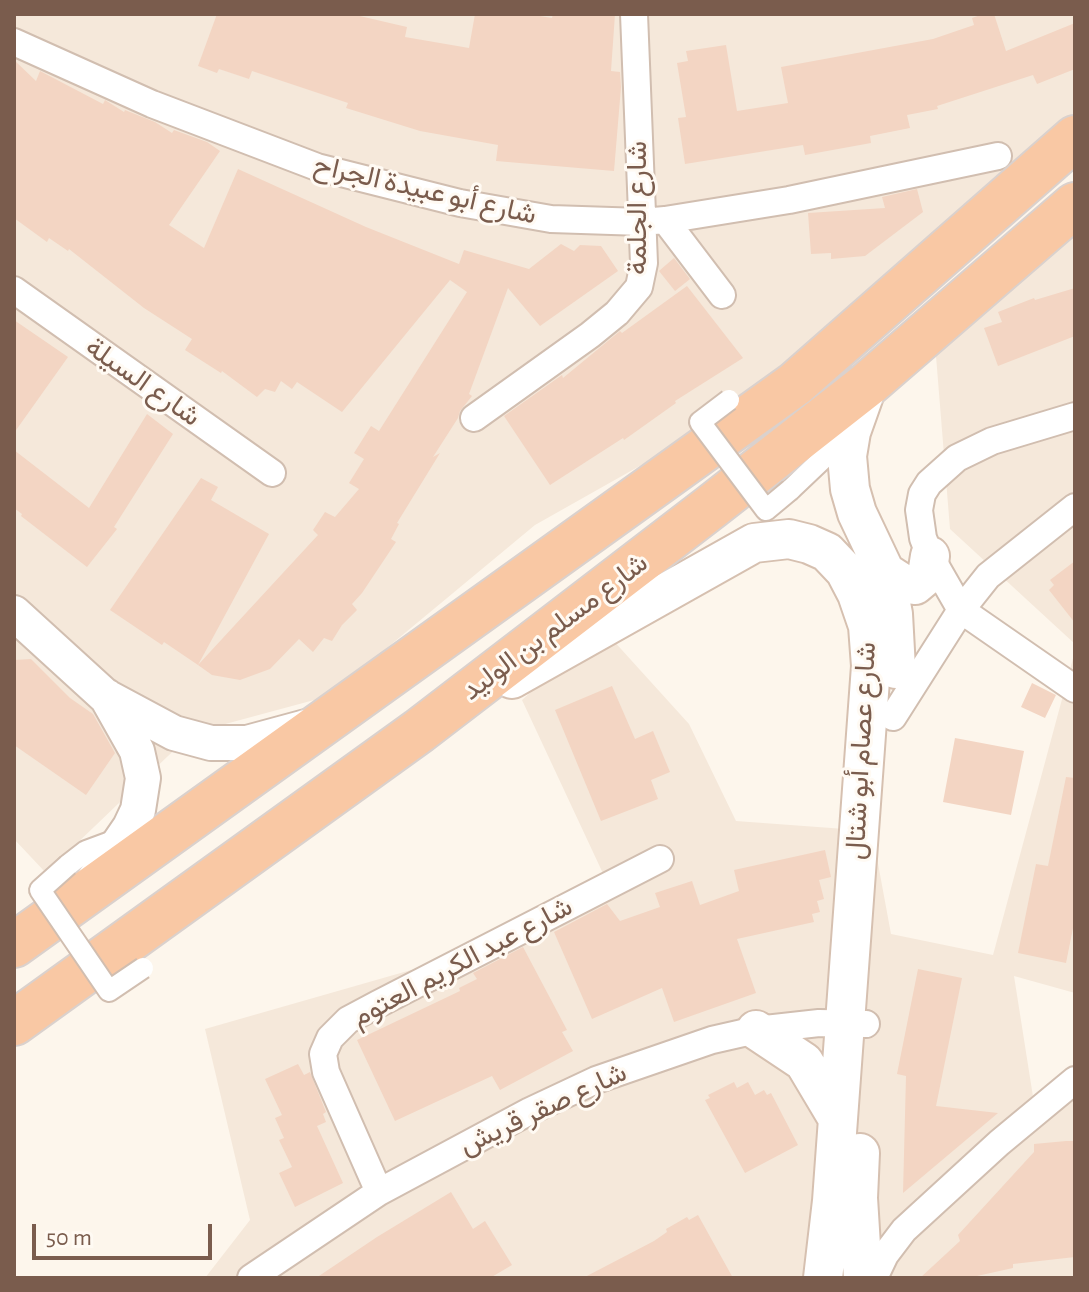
<!DOCTYPE html>
<meta charset="utf-8">
<style>
body{margin:0}
#map{position:relative;width:1089px;height:1292px;overflow:hidden;background:#fdf6ec;font-family:"Alegreya Sans",sans-serif}
canvas{display:block}
.frame{position:absolute;inset:0;border:16px solid #7a5c4d;pointer-events:none}
.scale{position:absolute;left:32px;top:1224px;width:180px;height:36px;box-sizing:border-box;border:4px solid #7a5c4d;border-top:0;padding-left:10px;font-size:24px;line-height:28px;white-space:nowrap;color:#7a5c4d;-webkit-text-stroke:6px #fffaf3;paint-order:stroke}
</style>
<div id="map">
<canvas width="1089" height="1292"></canvas>
<div class="frame"></div>
<div class="scale">50 m</div>
</div>
<script>
const g = document.querySelector('canvas').getContext('2d');
g.lineJoin = 'round';
function fillPath(path, color) {
  g.fillStyle = color;
  g.fill(path, 'evenodd');
}
function shape(rows) {
  const path = new Path2D();
  for (const r of rows) {
    path.moveTo(r[0], r[1]);
    for (let i = 2; i < r.length; i += 2) path.lineTo(r[i], r[i + 1]);
  }
  return path;
}
function trace(path, color, width, dash) {
  g.strokeStyle = color;
  g.lineWidth = width;
  g.lineCap = dash ? 'butt' : 'round';
  g.setLineDash(dash || []);
  g.stroke(path);
}
function write(font, color, halo, rows, align = 'center') {
  g.font = font + ' "Alegreya Sans",Vazirmatn,sans-serif';
  g.lineWidth = 6;
  g.setLineDash([]);
  g.textBaseline = 'middle';
  g.strokeStyle = halo;
  g.fillStyle = color;
  for (const [text, x, y, turn = 0] of rows) {
    g.save();
    g.translate(x, y);
    g.rotate((+turn || 0) * Math.PI / 180);
    g.textAlign = isNaN(turn) ? turn : align;
    if (halo) g.strokeText(text, 0, 0);
    g.fillText(text, 0, 0);
    g.restore();
  }
}
fillPath(shape([
 [14,14,1075,14,1075,145,769,393,535,525,329,696,192,733,46,873,14,839],
 [1075,207,1075,644,950,529,936,356],
 [602,628,689,724,736,821,872,831,891,934,993,955,1075,651,1075,993,1014,976,1034,1103,1075,1098,1075,1278,205,1278,250,1220,205,1029,439,962,607,882,522,700]
]), '#f5e8da');
fillPath(shape([
 [217,14,351,14,407,27,405,37,469,48,475,14,528,14,552,18,553,14,615,14,611,71,620,72,621,87,614,171,496,161,498,145,420,131,346,108,348,103,252,71,249,79,219,69,217,73,198,66],
 [983,14,994,14,1006,51,1075,23,1075,69,1037,84,1033,75,937,106,938,109,907,115,910,128,870,136,871,143,805,155,803,145,685,164,678,118,686,117,677,63,688,61,686,51,726,45,737,111,788,103,781,67,933,39,974,25,972,18],
 [14,60,36,81,40,71,103,104,105,100,124,112,125,110,155,122,172,133,174,130,207,142,220,151,169,225,204,248,238,169,366,227,459,264,464,250,529,269,561,244,574,251,580,245,601,246,618,271,540,326,508,288,469,394,472,396,460,411,458,418,433,457,440,453,397,523,399,524,391,539,396,542,362,593,352,604,357,610,342,625,332,641,324,638,313,652,299,639,270,669,240,680,212,675,198,665,318,535,313,530,325,512,335,517,359,489,349,483,364,459,354,453,371,426,379,431,467,292,450,280,342,412,297,382,292,389,281,381,275,392,265,389,257,397,222,371,221,373,185,350,192,339,144,308,69,249,68,251,49,238,47,242,14,218],
 [917,189,923,212,865,256,831,259,831,253,811,254,808,213,885,208,882,197],
 [674,258,690,279,675,291,659,271],
 [687,286,743,358,675,401,676,403,624,440,623,438,550,485,504,416,562,375,563,378,620,331,622,333],
 [1075,288,1075,336,998,366,984,328,1002,322,998,312,1034,298,1035,300],
 [14,320,68,357,14,433],
 [147,414,173,434,114,527,117,529,87,567,21,516,22,514,14,508,14,450,89,508],
 [201,478,218,487,211,500,269,534,198,665,164,642,162,645,110,610],
 [1075,561,1075,623,1049,590,1054,585,1050,580],
 [31,659,70,698,93,714,115,753,86,795,14,745,14,660],
 [1032,683,1056,695,1045,718,1021,707],
 [612,686,635,739,653,731,670,772,651,780,658,799,601,821,555,710],
 [955,738,1024,751,1011,815,943,802],
 [1066,777,1075,778,1075,918,1066,963,1018,953,1036,864,1048,866],
 [825,850,831,877,819,880,824,899,817,901,820,912,812,914,814,922,737,939,756,993,674,1022,662,988,592,1019,554,932,607,904,620,921,660,907,655,893,692,881,700,905,739,891,734,870],
 [523,947,567,1030,562,1032,573,1051,500,1090,492,1076,395,1121,357,1040,460,991,459,988,477,979,473,973],
 [918,969,962,978,936,1106,998,1113,903,1193,906,1076,897,1074],
 [298,1064,304,1075,310,1072,326,1112,323,1114,326,1122,317,1126,343,1183,295,1207,279,1173,292,1167,279,1140,284,1138,275,1118,282,1115,265,1079],
 [734,1082,737,1088,748,1082,755,1095,764,1090,767,1095,771,1093,798,1145,745,1173,705,1100,710,1098,708,1095],
 [1066,1141,1075,1141,1075,1257,1013,1264,1013,1268,968,1278,920,1278,960,1241,958,1235,1034,1152,1034,1144],
 [451,1192,473,1229,485,1221,512,1265,490,1278,316,1278,377,1237],
 [698,1215,733,1278,583,1278,654,1241,667,1232,666,1229,687,1217,689,1220]
]), '#f3d5c3');
const pedestrian = shape([
 [790,490,848,435],
 [68,865,86,851,121,838]
]);
const minor = shape([
 [14,42,152,104,317,167,460,203,551,219,642,222,665,220,789,200,998,156],
 [665,220,722,295],
 [14,290,272,473],
 [1075,416,992,441,957,458,929,483,922,494,919,510,923,538,930,556,961,610,1075,689],
 [474,418,590,335,617,313,639,287,644,263,634,14],
 [893,717,961,610,988,576,1075,507],
 [379,1192,326,1072,323,1054,330,1038,348,1020,378,1004,660,859],
 [251,1278,379,1192,530,1111,596,1080,712,1040,756,1030,819,1023,866,1024],
 [874,1278,885,1255,904,1230,999,1143,1075,1080]
]);
const tertiary = shape([
 [14,613,105,696,174,733,211,743,247,743,306,727],
 [93,881,130,827,138,810,143,778,137,751,106,696]
]);
const secondary = shape([
 [868,384,851,432,847,456,850,489,857,513,885,572,893,614,896,669],
 [885,572,902,583,915,585,927,575,930,556],
 [512,679,754,543,789,539,809,544,827,552,845,571,857,594,868,626,871,666,832,1201,823,1278],
 [756,1030,804,1062,838,1119],
 [860,1153,858,1198,863,1278]
]);
const trunk = shape([
 [14,945,795,384,1075,138],
 [14,1023,419,731,711,507,868,384,1075,205]
]);
trace(pedestrian, '#d1beb0', 24);
trace(minor, '#d1beb0', 30);
trace(tertiary, '#d1beb0', 38);
trace(secondary, '#d6c0b0', 42);
trace(trunk, '#dad1cd', 48);
trace(pedestrian, '#fff', 20);
trace(minor, '#fff', 26);
trace(tertiary, '#fff', 34);
trace(secondary, '#fff', 38);
trace(trunk, '#f9c8a4', 44);
const pedestrianBridge = shape([
 [729,400,700,422,766,510,790,490],
 [68,865,40,890,109,991,143,968]
]);
trace(pedestrianBridge, '#d1beb0', 24, []);
trace(pedestrianBridge, '#fff', 20);
write('28px', '#7a5c4d', '#fffaf3', [
 ["شارع أبو عبيدة الجراح",425,190,13],
 ["شارع الجلمة",638,208,-90],
 ["شارع السيلة",143,382,35],
 ["شارع مسلم بن الوليد",555,627,-37],
 ["شارع عصام أبو شتال",861,751,-87],
 ["شارع عبد الكريم العتوم",462,962,-28],
 ["شارع صقر قريش",543,1109,-25]
]);
</script>
